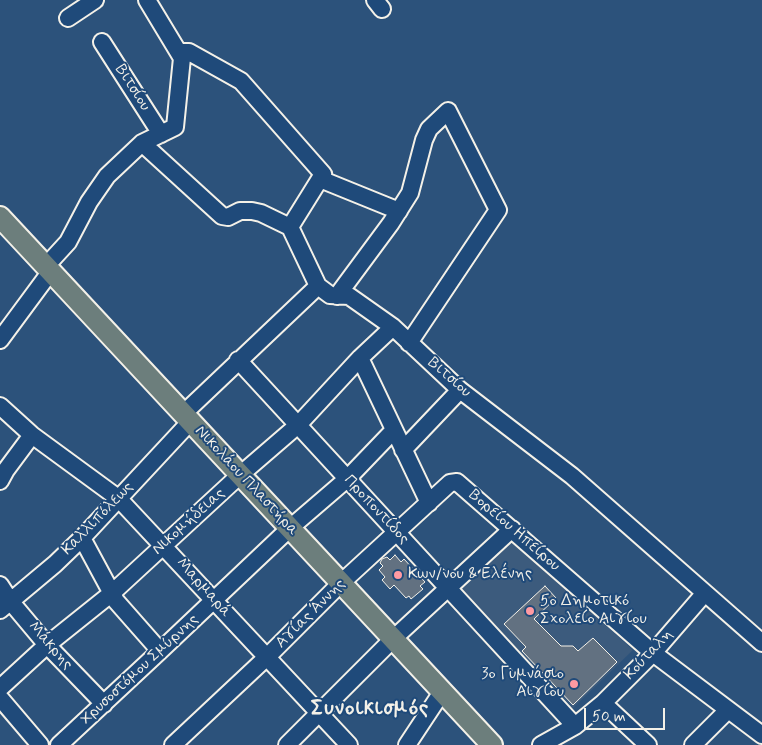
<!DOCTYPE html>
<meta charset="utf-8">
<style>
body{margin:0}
#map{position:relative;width:762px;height:745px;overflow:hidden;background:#2c527b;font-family:Mynerve,sans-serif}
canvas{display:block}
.scale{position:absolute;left:584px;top:708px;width:81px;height:22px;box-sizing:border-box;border:2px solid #f4f1e8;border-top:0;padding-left:6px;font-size:15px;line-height:18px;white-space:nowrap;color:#f4f1e8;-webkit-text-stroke:4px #1f4a7a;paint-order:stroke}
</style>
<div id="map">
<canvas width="762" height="745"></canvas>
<div class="scale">50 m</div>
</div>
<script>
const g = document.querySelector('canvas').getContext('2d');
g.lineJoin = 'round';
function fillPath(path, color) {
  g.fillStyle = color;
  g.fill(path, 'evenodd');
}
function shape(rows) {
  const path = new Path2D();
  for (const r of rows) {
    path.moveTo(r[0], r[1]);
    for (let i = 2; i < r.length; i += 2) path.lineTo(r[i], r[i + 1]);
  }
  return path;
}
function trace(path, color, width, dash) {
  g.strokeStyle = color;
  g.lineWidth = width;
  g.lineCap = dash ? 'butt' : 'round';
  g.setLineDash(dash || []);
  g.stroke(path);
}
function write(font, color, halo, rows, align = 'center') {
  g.font = font + ' Mynerve,sans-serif';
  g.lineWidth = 4;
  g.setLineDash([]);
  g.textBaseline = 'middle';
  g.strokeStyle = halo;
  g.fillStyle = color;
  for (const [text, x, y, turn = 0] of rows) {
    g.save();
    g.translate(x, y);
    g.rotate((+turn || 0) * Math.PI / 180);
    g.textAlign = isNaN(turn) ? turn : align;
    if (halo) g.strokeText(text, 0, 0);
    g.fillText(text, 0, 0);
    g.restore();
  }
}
fillPath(shape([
 [511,540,633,650,573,708,459,587]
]), '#3c5b7d');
const building = shape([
 [395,555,401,562,404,559,425,582,420,586,423,589,411,599,409,596,406,598,394,585,390,589,382,580,385,577,379,570,383,566,380,563,382,559,387,557,390,560,395,555],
 [545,586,556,598,534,619,561,646,573,646,578,651,593,638,617,662,573,705,522,651,526,647,504,624,545,586]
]);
fillPath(building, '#627181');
trace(building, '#f4f1e8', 1);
const minor = shape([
 [375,0,382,9],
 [68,18,95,0],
 [102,42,161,134],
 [179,52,189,52,241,81,323,174,290,227],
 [142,143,222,216,228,217,240,211,252,211,261,213,290,227,318,286,330,295,349,296,393,327,460,390,572,476,762,643],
 [320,179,399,211],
 [46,266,68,242,89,202,107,176,142,143,175,127,182,58,147,0],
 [337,296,391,223,410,193,424,140,429,129,448,111,498,210,409,343],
 [0,340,51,271],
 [360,358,429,503],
 [238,360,575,726],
 [0,406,32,435,118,498,349,745],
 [183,414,318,286],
 [403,450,460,390],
 [0,481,6,470,32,435],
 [82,538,116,601,160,651],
 [0,585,11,602,47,645,104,704],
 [0,610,55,564,82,538,190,422],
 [0,688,47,645,112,593,240,475,298,425,360,358,393,327],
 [0,698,40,745],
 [603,703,648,745],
 [59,745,160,651,290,528,347,479,394,430],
 [173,745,267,657,341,583,450,483,457,482,653,653,762,735],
 [287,745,393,639,512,529],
 [407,745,442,692],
 [541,745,575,726,603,703,653,653,704,594],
 [693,745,728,710]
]);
const major = shape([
 [0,217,492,745]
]);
trace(minor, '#f4f1e8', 20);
trace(major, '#f4f1e8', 24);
trace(minor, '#1f4a7a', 16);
trace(major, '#6c7e7c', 20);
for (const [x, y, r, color] of [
 [398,575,5,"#ff9aa2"],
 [530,611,5,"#ff9aa2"],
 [574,684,5,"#ff9aa2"]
]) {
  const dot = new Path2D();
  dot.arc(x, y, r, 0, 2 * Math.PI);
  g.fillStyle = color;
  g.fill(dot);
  trace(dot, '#1f4a7a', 2);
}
write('16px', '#f4f1e8', '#1f4a7a', [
 ["Βιτσίου",132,88,57],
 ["Βιτσίου",449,378,41],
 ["Νικολάου Πλαστήρα",246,481,47],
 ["Προποντίδος",376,510,47],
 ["Καλλιπόλεως",98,519,-46],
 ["Νικομήδειας",189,522,-42],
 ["Βορείου Ηπείρου",514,531,41],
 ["Μαρμαρά",203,588,48],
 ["Αγίας Άννης",311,614,-45],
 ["Μάκρης",50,646,48],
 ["Κούταλη",649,655,-47],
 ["Χρυσοστόμου Σμύρνης",140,670,-43]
]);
write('16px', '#f4f1e8', '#1f4a7a', [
 ["Κων/νου & Ελένης",408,575],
 ["5ο Δημοτικό",540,602],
 ["Σχολείο Αιγίου",540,620],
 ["3ο Γυμνάσιο",564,675,"right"],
 ["Αιγίου",564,693,"right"]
], 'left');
g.letterSpacing = '1px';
write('bold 21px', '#f4f1e8', '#1f4a7a', [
 ["Συνοικισμός",370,710]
]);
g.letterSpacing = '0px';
</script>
